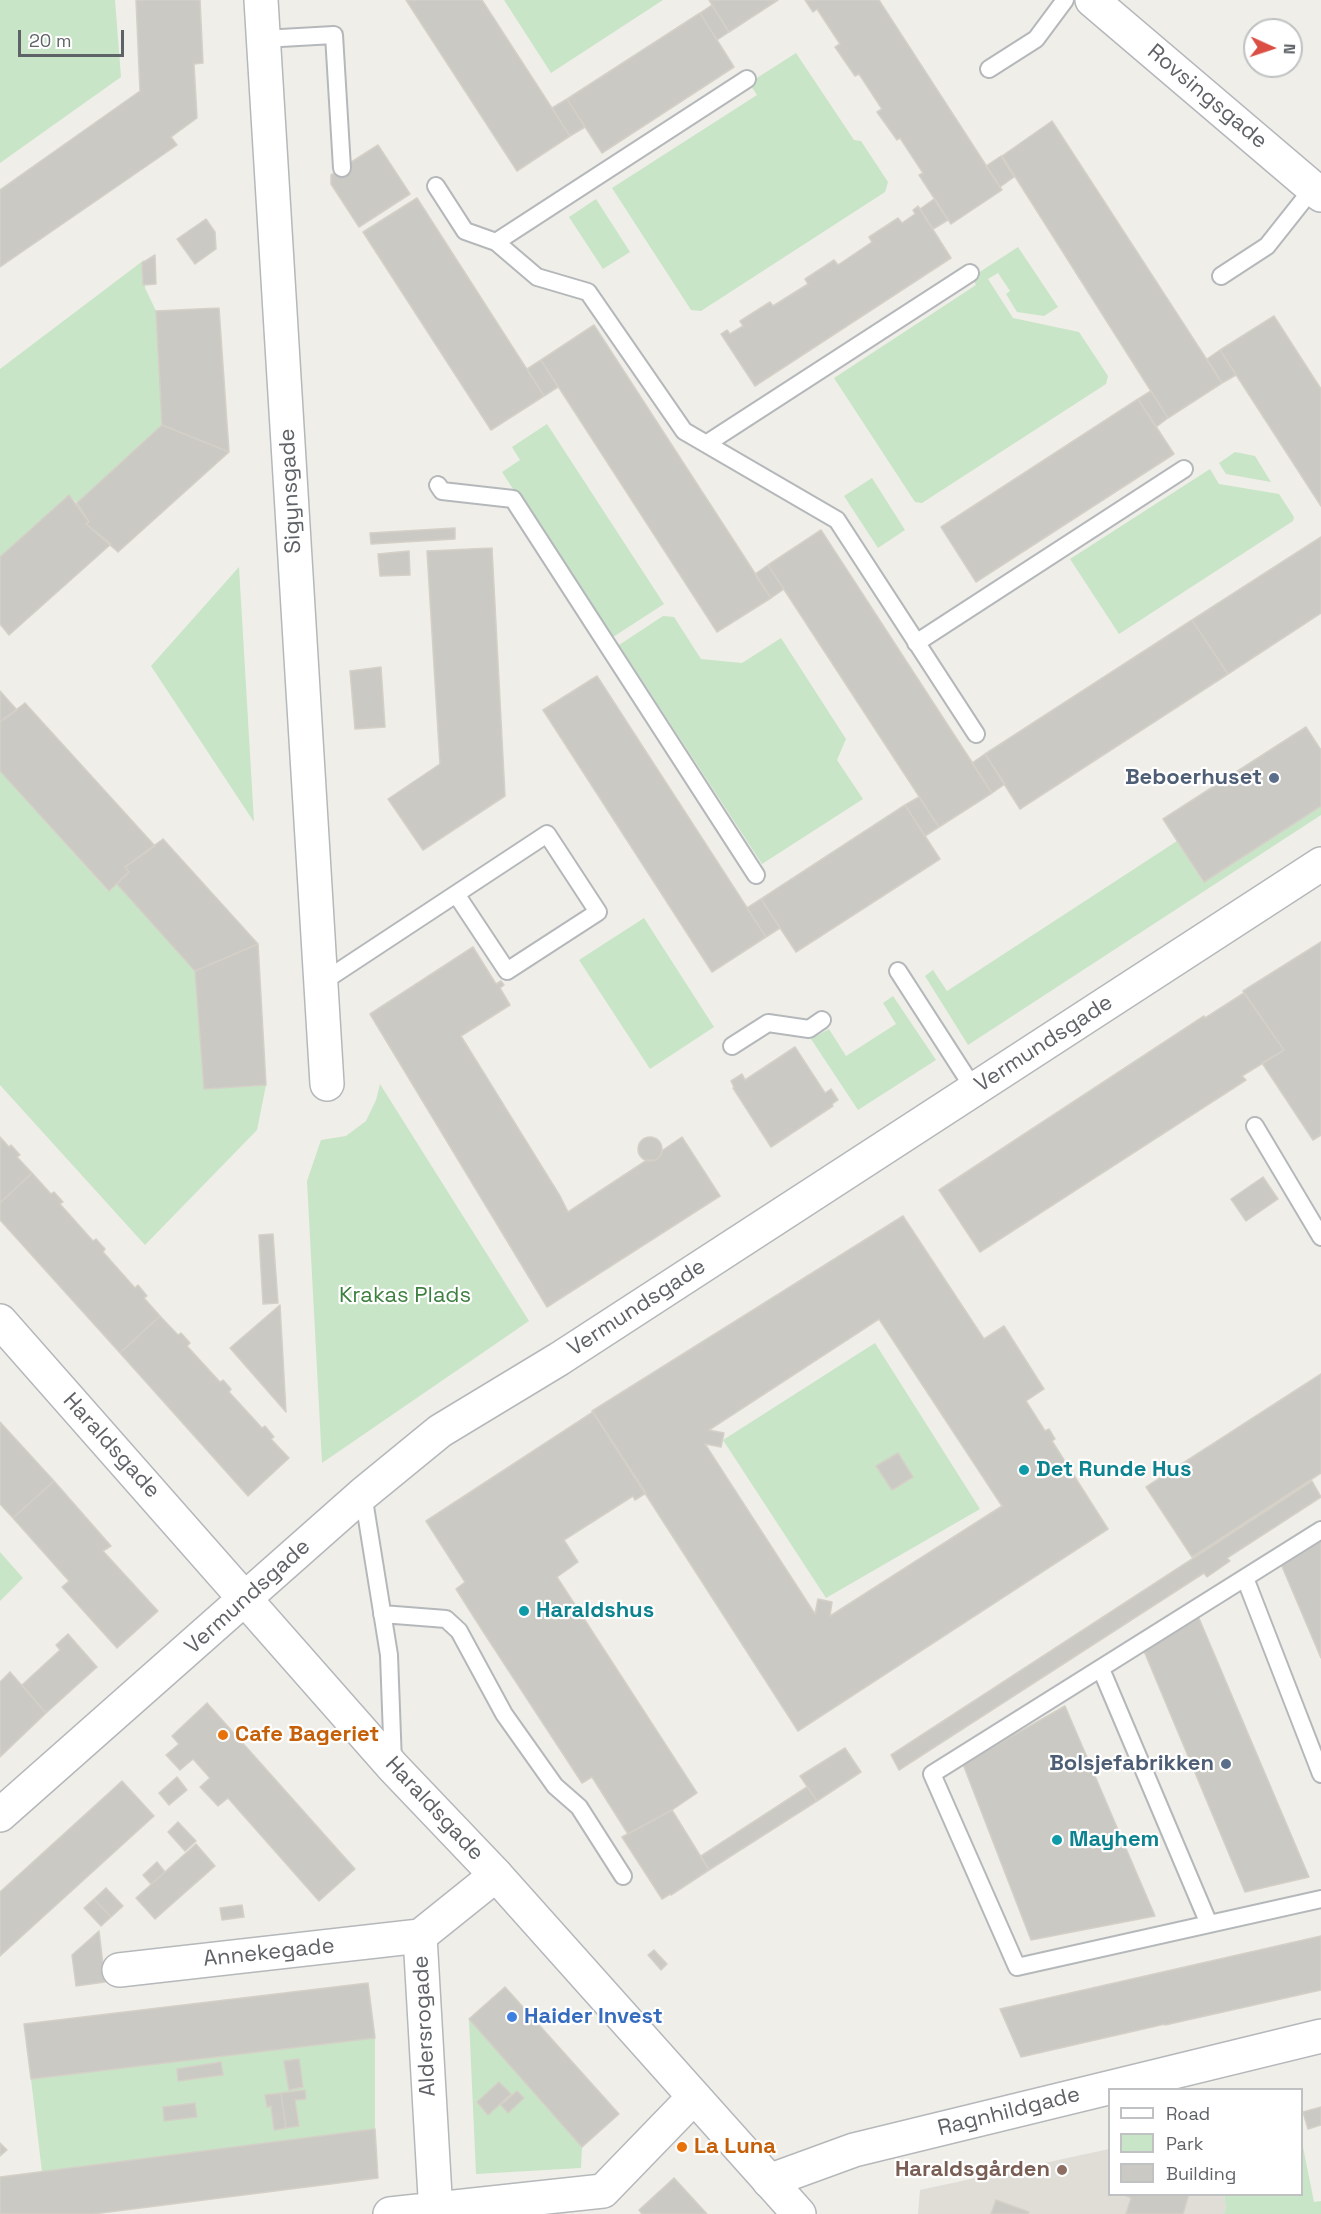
<!DOCTYPE html>
<meta charset="utf-8">
<style>
body{margin:0}
#map{position:relative;width:1321px;height:2214px;overflow:hidden;background:#f0eee8;font-family:"Space Grotesk",sans-serif}
canvas{display:block}
.legend{position:absolute;left:1108px;top:2088px;width:195px;height:108px;box-sizing:border-box;background:#fff;border:2px solid #bfc1c2;margin:0;padding:8px 10px;list-style:none;font-size:18px;color:#5f6367}
.legend li{display:flex;align-items:center;gap:12px;height:30px}
.legend b{width:30px;border:2px solid #bfc1c2}
.north{position:absolute;left:1243px;top:18px;width:60px;height:60px;box-sizing:border-box;background:#fff;border:2px solid #bfc1c2;border-radius:50%;rotate:93deg;font-size:16px;font-weight:700;line-height:24px;text-align:center;color:#5f6367}
.north::after{content:'';display:block;margin:auto;width:21px;height:27px;background:#da4e44;clip-path:polygon(50% 0,100% 100%,50% 72%,0 100%)}
.scale{position:absolute;left:18px;top:30px;width:106px;height:27px;box-sizing:border-box;border:3px solid #5f6367;border-top:0;padding-left:8px;font-size:18px;line-height:21px;white-space:nowrap;color:#5f6367;-webkit-text-stroke:4px #fff;paint-order:stroke}
</style>
<div id="map">
<canvas width="1321" height="2214"></canvas>
<ul class="legend">
<li><b style="height:8px;background:#fff"></b>Road</li>
<li><b style="height:16px;background:#c8e5c7"></b>Park</li>
<li><b style="height:16px;background:#cbc9c4"></b>Building</li>
</ul>
<div class="north">N</div>
<div class="scale">20 m</div>
</div>
<script>
const g = document.querySelector('canvas').getContext('2d');
g.lineJoin = 'round';
function fillPath(path, color) {
  g.fillStyle = color;
  g.fill(path, 'evenodd');
}
function shape(rows) {
  const path = new Path2D();
  for (const r of rows) {
    if (r.length === 3) {
      path.moveTo(r[0] + r[2], r[1]);
      path.arc(r[0], r[1], r[2], 0, 2 * Math.PI);
      continue;
    }
    path.moveTo(r[0], r[1]);
    for (let i = 2; i < r.length; i += 2) path.lineTo(r[i], r[i + 1]);
  }
  return path;
}
function trace(path, color, width, dash) {
  g.strokeStyle = color;
  g.lineWidth = width;
  g.lineCap = dash ? 'butt' : 'round';
  g.setLineDash(dash || []);
  g.stroke(path);
}
function write(font, color, halo, rows, align = 'center') {
  g.font = font + ' "Space Grotesk",sans-serif';
  g.lineWidth = 4.5;
  g.setLineDash([]);
  g.textBaseline = 'middle';
  g.strokeStyle = halo;
  g.fillStyle = color;
  for (const [text, x, y, turn = 0] of rows) {
    g.save();
    g.translate(x, y);
    g.rotate((+turn || 0) * Math.PI / 180);
    g.textAlign = isNaN(turn) ? turn : align;
    if (halo) g.strokeText(text, 0, 0);
    g.fillText(text, 0, 0);
    g.restore();
  }
}
fillPath(shape([
 [1109,2149,1110,2194,1224,2195,1226,2207,1224,2214,918,2214,920,2190]
]), '#dfddd6');
fillPath(shape([
 [0,0,115,0,121,77,0,163],
 [504,0,663,0,551,73],
 [796,53,854,140,861,141,888,182,885,192,701,311,691,310,612,188,757,95,749,83],
 [596,199,630,252,603,269,569,217],
 [1018,247,1058,307,1044,316,1017,312,1006,294,1010,291,998,273,988,279,1013,318,1079,332,1108,376,1106,384,922,503,915,502,834,378,976,285,972,277],
 [144,260,145,288,156,311,162,425,77,503,69,495,0,557,0,369],
 [547,424,664,604,610,639,502,472,520,460,512,447],
 [1235,452,1255,456,1271,482,1226,474,1219,463],
 [1210,469,1219,484,1279,494,1294,517,1293,521,1119,634,1070,559],
 [872,478,905,530,878,548,844,496],
 [239,567,254,822,151,666],
 [663,616,674,617,701,659,742,663,781,638,846,739,837,760,863,799,762,864,619,645],
 [1294,734,1321,775,1321,815,968,1045,925,976,933,970,947,991,1177,841,1203,882,1217,874,1176,811],
 [0,771,108,891,117,884,195,971,204,1089,266,1085,257,1130,145,1245,0,1085],
 [644,918,714,1027,650,1069,579,960],
 [893,996,936,1060,858,1110,811,1039,829,1029,846,1056,896,1024,883,1003],
 [380,1084,529,1321,322,1463,307,1181,321,1140,346,1136,366,1121,376,1100],
 [875,1343,980,1509,826,1598,723,1440],
 [0,1552,23,1578,0,1601],
 [469,2019,582,2147,581,2168,476,2174],
 [375,2038,375,2129,42,2172,31,2079],
 [1302,2142,1314,2202,1321,2201,1321,2214,1224,2214,1226,2207,1224,2195,1302,2194]
]), '#c8e5c7');
const building = shape([
 [136,0,200,0,203,63,194,64,197,118,171,137,177,145,0,267,0,190,140,91,136,0],
 [406,0,482,0,570,136,517,171,406,0],
 [709,0,778,0,729,32,709,0],
 [805,0,879,0,1002,190,951,224,919,175,923,173,900,138,897,140,877,112,882,109,859,74,855,76,835,47,840,44,817,9,813,12,805,0],
 [712,5,729,32,717,40,700,13,712,5],
 [700,13,734,67,602,153,567,99,700,13],
 [567,99,585,127,570,136,552,108,567,99],
 [1052,121,1222,383,1168,418,1002,156,1052,121],
 [378,145,410,194,359,227,331,184,331,175,378,145],
 [1001,156,1014,177,1000,187,986,166,1001,156],
 [417,198,544,396,491,430,363,232,417,198],
 [934,199,948,220,933,229,920,209,934,199],
 [918,206,951,258,755,386,721,334,727,330,730,334,743,326,740,321,770,302,773,306,808,284,805,279,834,260,838,265,872,242,869,237,898,218,902,223,915,214,913,210,918,206],
 [206,219,215,232,216,249,195,264,177,239,206,219],
 [155,255,156,284,143,285,142,263,155,255],
 [219,308,229,452,162,425,156,311,219,308],
 [1274,316,1321,389,1321,506,1220,350,1274,316],
 [594,325,771,598,717,632,541,360,594,325],
 [1220,350,1236,375,1222,383,1207,359,1220,350],
 [541,360,558,387,544,396,527,369,541,360],
 [1151,391,1168,418,1156,427,1138,399,1151,391],
 [1138,399,1174,454,976,582,941,527,1138,399],
 [162,425,229,452,118,552,86,524,89,522,77,503,162,425],
 [69,495,89,522,86,524,111,544,9,635,0,624,0,557,69,495],
 [455,528,455,539,371,544,370,533,455,528],
 [821,530,992,793,939,827,768,565,821,530],
 [1321,537,1321,613,1228,674,1192,620,1321,537],
 [492,548,505,796,423,850,388,799,440,764,427,551,492,548],
 [409,551,410,575,380,576,378,554,409,551],
 [768,565,784,589,771,598,755,574,768,565],
 [1192,620,1228,674,1020,809,985,754,1192,620],
 [381,667,385,727,355,729,350,671,381,667],
 [597,676,766,937,712,972,543,710,597,676],
 [0,691,17,710,0,722,0,691],
 [25,703,155,846,125,867,129,872,109,891,0,771,0,722,25,703],
 [1306,727,1321,750,1321,806,1204,882,1163,819,1306,727],
 [985,754,1005,784,992,793,972,763,985,754],
 [919,797,939,827,925,836,905,805,919,797],
 [905,805,940,859,796,952,761,899,905,805],
 [163,839,258,944,195,971,117,884,129,872,125,867,163,839],
 [761,899,780,928,766,937,747,908,761,899],
 [1321,942,1321,1135,1313,1140,1262,1063,1284,1050,1243,991,1321,942],
 [258,944,266,1085,204,1089,195,971,258,944],
 [473,947,496,984,501,981,504,985,500,988,510,1005,461,1036,560,1196,568,1212,647,1160,656,1160,660,1156,663,1150,682,1137,720,1196,547,1307,370,1014,473,947],
 [1244,993,1284,1050,1242,1076,1246,1080,980,1252,939,1190,1204,1016,1205,1018,1244,993],
 [795,1047,825,1093,831,1089,838,1100,832,1104,833,1106,771,1147,733,1088,734,1087,731,1081,742,1074,745,1080,795,1047],
 [0,1137,9,1147,11,1145,20,1155,17,1157,32,1173,0,1203,0,1137],
 [650,1149,12],
 [32,1173,51,1194,54,1192,63,1202,60,1204,93,1241,96,1239,105,1249,103,1252,135,1288,138,1285,147,1296,144,1298,160,1316,120,1353,0,1220,0,1203,32,1173],
 [1263,1177,1278,1199,1246,1221,1231,1199,1263,1177],
 [903,1216,984,1339,1004,1326,1044,1389,1026,1401,1045,1431,1049,1429,1055,1439,1052,1441,1108,1529,798,1731,592,1411,903,1216],
 [879,1319,1002,1506,830,1616,832,1602,818,1599,815,1614,705,1444,721,1447,724,1433,709,1430,879,1319],
 [273,1234,278,1303,263,1304,259,1235,273,1234],
 [280,1305,286,1412,230,1348,280,1305],
 [160,1316,178,1335,181,1333,190,1343,187,1346,220,1382,223,1380,231,1389,229,1392,262,1428,265,1426,274,1437,271,1439,289,1458,248,1496,120,1353,160,1316],
 [1321,1374,1321,1473,1192,1557,1146,1487,1321,1374],
 [593,1412,646,1493,635,1500,633,1496,564,1540,578,1562,557,1577,697,1793,672,1810,628,1834,592,1777,582,1783,484,1633,456,1589,465,1582,426,1521,593,1412],
 [0,1422,54,1481,13,1518,0,1504,0,1422],
 [898,1453,913,1477,892,1490,876,1466,898,1453],
 [54,1481,111,1546,103,1551,158,1611,117,1648,62,1587,69,1581,13,1518,54,1481],
 [1312,1481,1321,1497,1227,1558,1230,1561,1207,1577,1204,1573,899,1770,891,1755,1312,1481],
 [1321,1537,1321,1658,1281,1564,1321,1537],
 [1198,1616,1309,1877,1245,1892,1144,1651,1198,1616],
 [68,1634,97,1667,46,1713,22,1685,60,1650,56,1645,68,1634],
 [10,1672,46,1713,0,1757,0,1682,10,1672],
 [207,1703,355,1869,319,1901,228,1798,218,1806,200,1787,210,1778,193,1759,180,1770,166,1755,179,1744,172,1736,207,1703],
 [1065,1706,1155,1916,1031,1940,963,1764,1065,1706],
 [845,1748,861,1772,817,1801,800,1776,845,1748],
 [177,1777,187,1790,169,1805,159,1793,177,1777],
 [122,1781,154,1816,0,1956,0,1892,122,1781],
 [807,1787,817,1801,709,1870,701,1856,807,1787],
 [672,1810,709,1870,671,1895,670,1894,662,1899,622,1837,672,1810],
 [178,1822,196,1841,185,1851,168,1832,178,1822],
 [196,1844,215,1866,155,1919,136,1898,196,1844],
 [157,1862,165,1872,151,1884,143,1875,157,1862],
 [106,1888,123,1906,111,1917,94,1899,106,1888],
 [94,1899,111,1917,101,1926,84,1908,94,1899],
 [242,1905,244,1917,222,1920,220,1908,242,1905],
 [99,1931,105,1982,76,1986,72,1955,99,1931],
 [1321,1936,1321,1990,1165,2025,1165,2024,1021,2057,1000,2009,1321,1936],
 [654,1950,667,1964,661,1970,648,1955,654,1950],
 [368,1983,375,2038,31,2079,24,2024,368,1983],
 [505,1987,619,2114,582,2147,469,2019,505,1987],
 [299,2059,303,2087,289,2090,284,2061,299,2059],
 [221,2062,223,2075,178,2081,177,2069,221,2062],
 [499,2082,511,2094,488,2115,477,2102,499,2082],
 [305,2090,306,2099,295,2100,299,2126,286,2128,281,2093,305,2090],
 [517,2091,524,2098,508,2113,501,2105,517,2091],
 [281,2093,286,2128,274,2130,271,2106,267,2107,265,2095,281,2093],
 [195,2103,197,2117,164,2121,163,2107,195,2103],
 [1321,2107,1321,2125,1308,2129,1303,2112,1321,2107],
 [375,2129,378,2178,93,2214,0,2214,0,2177,375,2129],
 [0,2143,7,2150,0,2156,0,2143],
 [674,2178,707,2214,642,2214,639,2210,674,2178],
 [1123,2194,1189,2194,1183,2214,1126,2214,1131,2198,1123,2194],
 [996,2200,1029,2212,1028,2214,991,2214,996,2200]
]);
fillPath(building, '#cbc9c4');
trace(building, '#d4d0c7', 1.5);
const lane = shape([
 [263,39,334,35,342,168],
 [989,69,1036,39,1065,0],
 [436,186,465,231,496,242,537,277,588,292,684,431,837,520,976,734],
 [496,242,747,79],
 [1221,276,1267,246,1313,188],
 [706,444,970,273],
 [438,485,442,491,513,499,756,875],
 [916,643,1184,469],
 [898,971,974,1089],
 [321,983,547,834,598,912,507,971,456,894],
 [732,1046,768,1023,809,1029,822,1020],
 [1255,1126,1321,1237],
 [363,1494,389,1655,393,1763],
 [1321,1530,932,1774,1017,1967,1321,1899],
 [1245,1578,1321,1774],
 [382,1614,446,1619,459,1631,504,1714,555,1786,579,1807,623,1876],
 [1101,1669,1209,1924]
]);
const street = shape([
 [261,0,327,1084],
 [0,1815,363,1494,440,1431,559,1359,1321,864],
 [119,1970,420,1936],
 [769,2181,854,2150,1321,2036],
 [390,2214,603,2191,694,2097],
 [436,2214,420,1936,496,1875]
]);
const secondary = shape([
 [1092,0,1321,195],
 [0,1321,393,1767,496,1875,799,2214]
]);
trace(lane, '#b5b8bb', 20);
trace(street, '#b5b8bb', 36);
trace(secondary, '#b4b7bb', 36);
trace(lane, '#fff', 16);
trace(street, '#fff', 33);
trace(secondary, '#fff', 33);
for (const [x, y, r, color] of [
 [1274,778,6,"#5c6f8a"],
 [1024,1470,6,"#0f9aa8"],
 [524,1611,6,"#0f9aa8"],
 [223,1735,6,"#e8710a"],
 [1226,1764,6,"#5c6f8a"],
 [1057,1840,6,"#0f9aa8"],
 [512,2017,6,"#3f7fe0"],
 [682,2147,6,"#e8710a"],
 [1062,2170,6,"#8d6e63"]
]) {
  const dot = new Path2D();
  dot.arc(x, y, r, 0, 2 * Math.PI);
  g.fillStyle = color;
  g.fill(dot);
  trace(dot, '#fff', 2);
}
write('22px', '#5f6367', '#fff', [
 ["Rovsingsgade",1207,97,40],
 ["Sigynsgade",291,491,-93],
 ["Vermundsgade",1044,1044,-33],
 ["Vermundsgade",637,1308,-33],
 ["Haraldsgade",111,1446,48],
 ["Vermundsgade",248,1597,-42],
 ["Haraldsgade",434,1809,47],
 ["Annekegade",269,1953,-6],
 ["Aldersrogade",425,2026,-93],
 ["Ragnhildgade",1009,2112,-14]
]);
write('bold 22px', '#4e5e75', '#fff', [
 ["Beboerhuset",1262,778],
 ["Bolsjefabrikken",1214,1764]
], 'right');
write('22px', '#3d8040', '#fff', [
 ["Krakas Plads",405,1296]
]);
write('bold 22px', '#0d838f', '#fff', [
 ["Det Runde Hus",1036,1470],
 ["Haraldshus",536,1611],
 ["Mayhem",1069,1840]
], 'left');
write('bold 22px', '#c56008', '#fff', [
 ["Cafe Bageriet",235,1735],
 ["La Luna",694,2147]
], 'left');
write('bold 22px', '#366cbe', '#fff', [
 ["Haider Invest",524,2017]
], 'left');
write('bold 22px', '#785e54', '#fff', [
 ["Haraldsgården",1050,2170]
], 'right');
</script>
